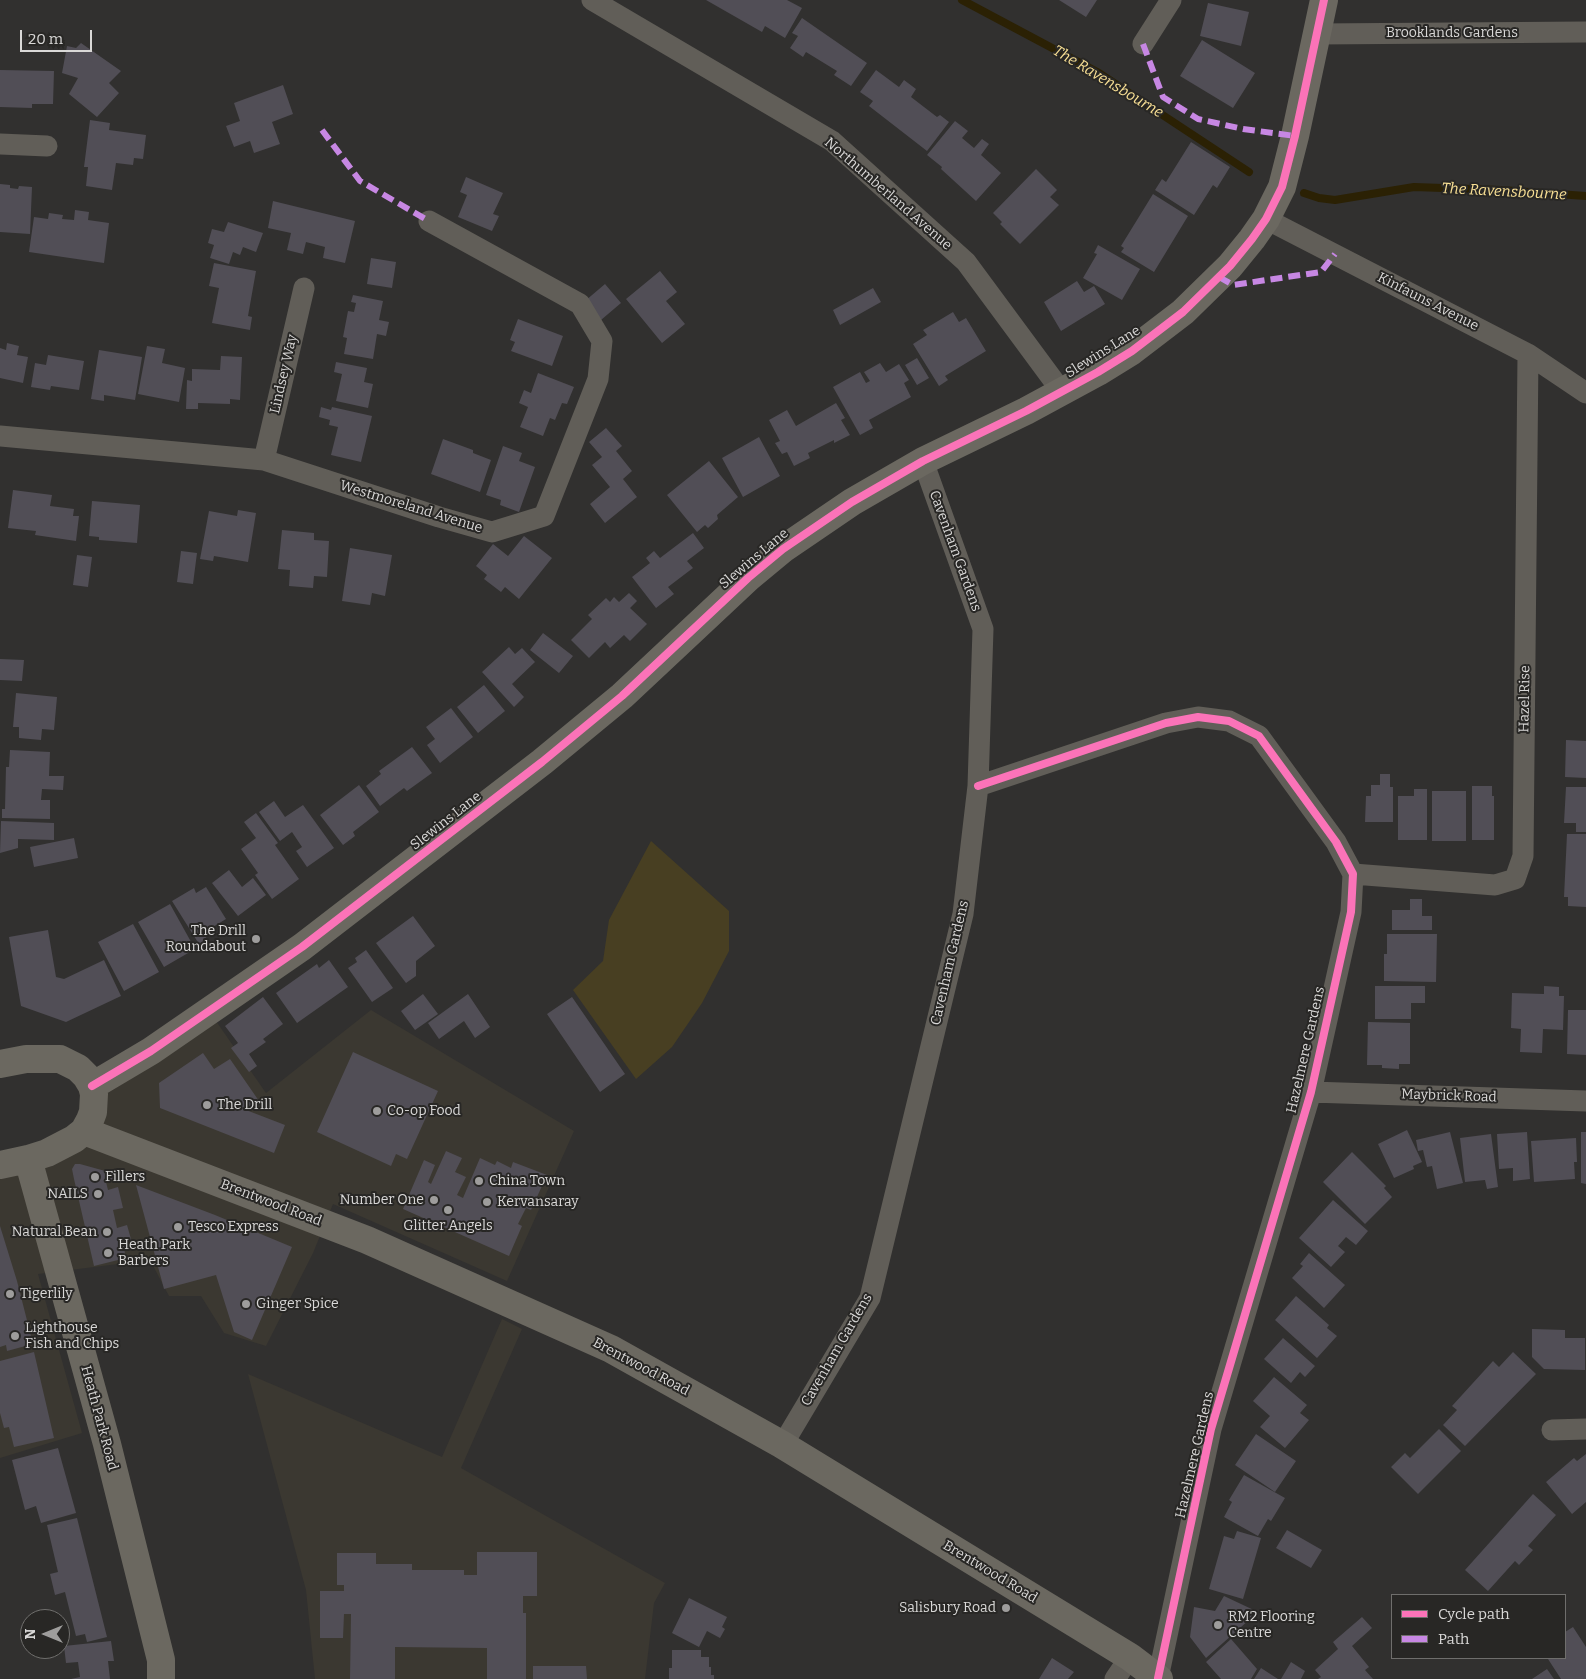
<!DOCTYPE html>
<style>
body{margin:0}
#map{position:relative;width:1586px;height:1679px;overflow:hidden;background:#31302f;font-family:Bitter,serif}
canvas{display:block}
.legend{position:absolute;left:1391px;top:1594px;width:175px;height:65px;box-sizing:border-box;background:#282725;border:1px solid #6f6e6c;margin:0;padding:6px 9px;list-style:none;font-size:15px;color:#d9d8d7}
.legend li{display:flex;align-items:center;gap:10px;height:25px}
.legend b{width:25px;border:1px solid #6f6e6c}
.north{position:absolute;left:20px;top:1609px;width:50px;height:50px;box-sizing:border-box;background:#282725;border:1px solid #6f6e6c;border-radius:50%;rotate:270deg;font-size:14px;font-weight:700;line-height:20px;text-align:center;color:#d9d8d7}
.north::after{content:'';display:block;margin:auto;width:18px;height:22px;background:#9e9d9c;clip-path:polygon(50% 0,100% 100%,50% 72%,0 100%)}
.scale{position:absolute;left:20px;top:30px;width:72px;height:22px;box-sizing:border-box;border:2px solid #d9d8d7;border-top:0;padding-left:6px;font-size:15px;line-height:18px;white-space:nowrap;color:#d9d8d7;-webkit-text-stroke:4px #282725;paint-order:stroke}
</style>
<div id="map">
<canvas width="1586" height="1679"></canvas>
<ul class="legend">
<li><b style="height:6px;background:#fb73b8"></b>Cycle path</li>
<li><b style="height:6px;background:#c787e3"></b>Path</li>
</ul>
<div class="north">N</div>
<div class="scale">20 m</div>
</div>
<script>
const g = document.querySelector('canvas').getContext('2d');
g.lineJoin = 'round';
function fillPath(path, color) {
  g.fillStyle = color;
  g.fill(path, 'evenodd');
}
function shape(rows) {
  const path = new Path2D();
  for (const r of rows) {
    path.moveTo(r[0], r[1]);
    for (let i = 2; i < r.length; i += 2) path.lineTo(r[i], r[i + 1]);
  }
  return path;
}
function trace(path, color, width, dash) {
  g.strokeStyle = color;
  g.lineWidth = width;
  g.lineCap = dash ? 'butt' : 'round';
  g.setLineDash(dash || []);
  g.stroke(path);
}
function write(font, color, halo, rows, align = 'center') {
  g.font = font + ' Bitter,serif';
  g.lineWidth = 4;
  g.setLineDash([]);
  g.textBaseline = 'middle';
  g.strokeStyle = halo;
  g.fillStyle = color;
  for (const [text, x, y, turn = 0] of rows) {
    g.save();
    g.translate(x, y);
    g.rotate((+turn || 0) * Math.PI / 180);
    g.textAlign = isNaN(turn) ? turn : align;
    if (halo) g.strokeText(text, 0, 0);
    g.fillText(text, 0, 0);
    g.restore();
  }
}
fillPath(shape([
 [371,1010,574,1131,507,1281,333,1204,313,1253,266,1346,224,1333,201,1296,169,1296,150,1260,38,1274,82,1433,0,1458,0,1173,84,1131,92,1086,209,1011,266,1093],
 [502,1319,522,1329,461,1468,665,1583,654,1603,645,1679,315,1679,306,1590,248,1374,442,1457]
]), '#3b3831');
fillPath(shape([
 [651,841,729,911,729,951,702,1003,672,1047,636,1079,573,990,603,961,609,920]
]), '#483f22');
trace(shape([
 [962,0,1099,73,1249,172],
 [1304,193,1319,198,1335,200,1414,187,1501,190,1586,196]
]), '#2b2104', 8);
fillPath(shape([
 [706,0,787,0,802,8,785,38,765,26,762,32],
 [1059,0,1097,0,1086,17],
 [1208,3,1249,12,1241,46,1200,36],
 [802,18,867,63,851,86,834,75,837,71,806,52,803,57,790,48,798,36,792,33],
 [1202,40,1255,73,1233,108,1180,76],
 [81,43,121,71,109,83,119,93,97,117,69,94,78,78,62,73,67,46,76,48],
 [0,70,54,71,53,104,32,104,32,108,0,107],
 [876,70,899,87,904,80,916,89,911,97,937,117,940,115,949,122,927,151,869,106,873,101,860,92],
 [283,85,293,114,272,122,280,144,254,153,250,141,234,147,226,126,240,121,234,103],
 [90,120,110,123,109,130,146,135,143,159,134,158,133,165,116,163,112,190,86,186,88,167,84,167],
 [955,121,968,131,962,138,974,148,982,139,989,144,981,155,1001,173,976,201,941,169,942,167,927,155],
 [1191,142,1230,167,1217,188,1213,185,1194,215,1155,190,1162,179,1166,182],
 [1036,169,1057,190,1050,197,1059,205,1020,244,1000,224,1002,222,993,213],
 [466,177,503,193,493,214,499,216,492,231,458,217,467,195,460,192],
 [0,184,10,185,10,188,18,189,19,186,32,187,30,234,0,232],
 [1153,194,1188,216,1154,272,1121,252,1124,248,1121,246],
 [273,201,355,221,345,263,323,258,325,247,306,242,303,254,287,250,291,233,268,228],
 [75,210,89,212,88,220,109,223,104,263,29,252,34,217,48,219,49,213,63,215,62,219,74,220],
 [228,222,263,233,256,252,243,247,240,255,233,252,229,264,210,258,214,245,208,243,212,229,224,232],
 [1098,245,1140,269,1122,300,1083,278,1097,254,1094,253],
 [371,258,396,262,392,288,367,284],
 [214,263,256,271,248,316,252,317,250,330,212,323,219,288,209,286],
 [660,271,677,292,666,301,685,324,662,343,626,299],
 [1077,281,1084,292,1094,286,1105,304,1061,331,1044,302],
 [605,284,621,303,601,320,585,301],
 [873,288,881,302,840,325,833,310],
 [353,295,383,301,379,320,389,322,386,336,377,334,373,359,344,354,347,338,343,337,348,311,354,312,356,303,351,302],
 [953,312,959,322,966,318,986,351,945,376,948,380,939,386,913,344,927,335,923,330],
 [518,319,563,336,552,366,511,351,515,342,510,340],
 [7,343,19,346,17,355,28,357,23,383,0,378,0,348,6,350],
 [147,346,165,349,162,363,185,368,179,402,138,394],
 [99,350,142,357,135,400,104,395,104,401,91,399],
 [48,355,84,361,79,390,51,386,50,390,31,387,35,363,46,365],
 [221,356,242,357,240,400,230,399,230,404,198,403,198,409,186,409,187,380,192,381,192,369,220,370],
 [917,358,929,378,917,385,905,365],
 [336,362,367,368,364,382,373,384,368,408,336,401,342,374,334,372],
 [880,363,886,372,899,364,909,380,904,383,911,397,869,420,873,428,860,435,833,387,860,372,866,383,870,381,864,372],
 [538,373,574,387,567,404,562,403,555,420,550,418,543,436,520,427,528,407,519,403,524,390,531,393],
 [836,403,845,418,841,420,850,435,834,443,834,440,808,453,810,458,794,466,787,452,782,454,775,443,780,441,769,420,787,410,796,426],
 [321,407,331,410,332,407,372,416,361,462,331,455,338,427,329,425,330,420,319,417],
 [606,428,622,446,616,451,632,471,623,479,637,497,605,523,590,504,610,487,592,465,602,457,589,442],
 [759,437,780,476,743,497,722,458],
 [443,439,473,450,473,453,491,460,480,492,431,474],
 [503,446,522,453,519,461,535,467,519,512,500,505,501,500,486,495],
 [709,461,738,497,717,515,718,519,708,528,705,525,697,532,667,495],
 [13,490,52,495,50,506,74,509,73,516,79,516,76,541,35,535,36,531,8,528],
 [92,501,140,505,137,543,99,540,99,537,89,536],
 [238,510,256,513,248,562,214,556,213,561,200,559,209,511,237,516],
 [282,530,314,533,314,540,329,541,327,577,314,576,313,588,289,586,290,570,278,569],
 [693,533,704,548,687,561,693,568,668,587,674,594,656,608,632,577,650,563,646,558,654,551,660,558],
 [524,536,552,558,519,599,505,587,501,592,484,579,487,575,476,566,493,544,508,556],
 [350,548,392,555,385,596,372,593,370,605,342,601],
 [181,551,197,553,193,584,177,582],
 [77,555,92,557,88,587,73,585],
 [629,593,637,601,630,608,647,624,630,641,624,635,610,648,605,642,589,658,571,640,592,619,588,615,606,598,610,602,614,597,619,602],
 [543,633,573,656,559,673,530,650],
 [509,647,515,654,522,648,535,662,512,684,524,697,514,707,482,672],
 [0,659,24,660,22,681,0,680],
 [484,685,505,711,478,733,457,707],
 [16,693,57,697,54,730,42,729,41,740,19,738,19,727,13,727],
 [451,708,473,737,440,763,427,745,435,739,426,727],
 [1566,740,1586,741,1586,778,1565,777],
 [412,747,432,773,407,791,404,788,380,806,366,786,381,774,379,771],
 [10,750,50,752,49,776,64,776,63,790,42,789,41,800,50,800,50,819,2,818,2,809,5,809,6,767,9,767],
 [1380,774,1390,774,1390,787,1393,787,1393,822,1365,822,1366,796,1371,796,1371,785,1380,785],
 [359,785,379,812,353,832,355,836,343,845,320,815],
 [1472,786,1492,786,1492,796,1494,796,1494,840,1472,840],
 [1566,787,1586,787,1586,832,1576,832,1576,823,1564,823],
 [1414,789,1427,789,1427,840,1398,840,1398,796,1414,796],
 [1432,791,1466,791,1466,841,1432,841],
 [274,801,285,817,303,805,334,848,307,867,296,851,302,847,292,832,280,841,259,812],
 [256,813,278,843,275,845,299,879,272,899,255,875,258,873,241,849,256,838,244,822],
 [1,821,54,823,54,840,18,839,18,848,0,853],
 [1567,834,1586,834,1586,907,1568,906,1568,897,1564,897],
 [74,838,78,858,34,867,30,847],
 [229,870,242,887,253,878,266,895,238,916,212,883],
 [206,887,226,919,203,933,207,939,199,944,172,901,194,888,196,893],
 [1410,899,1422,899,1422,916,1432,916,1432,930,1392,930,1392,910,1410,910],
 [170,904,195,949,164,967,138,922],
 [413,916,435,946,416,961,416,976,406,983,376,943],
 [133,924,159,972,124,991,98,942],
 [48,930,56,977,64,979,104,960,121,996,66,1022,21,1006,9,937],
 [1387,934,1437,934,1436,982,1384,981,1384,954,1387,954],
 [366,950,393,988,372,1002,348,968,357,962,355,958],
 [329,960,348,987,297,1023,276,993,317,964,319,968],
 [1375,986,1425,986,1425,1003,1411,1003,1411,1019,1375,1019],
 [1544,986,1559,987,1559,996,1564,996,1563,1030,1543,1029,1542,1053,1520,1052,1521,1029,1511,1028,1512,993,1544,994],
 [423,994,438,1014,415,1030,401,1011],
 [468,994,490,1027,475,1038,464,1021,439,1039,428,1023],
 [263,997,283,1024,263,1039,266,1042,249,1054,257,1066,249,1072,231,1048,238,1043,225,1026],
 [572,997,625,1074,600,1092,547,1014],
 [1568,1010,1586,1010,1586,1055,1567,1054],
 [1368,1022,1410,1023,1410,1064,1399,1064,1399,1069,1382,1068,1382,1065,1367,1065],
 [353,1052,438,1091,407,1159,396,1154,391,1166,317,1132],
 [203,1053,214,1069,230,1059,259,1101,246,1110,285,1125,274,1153,160,1108,159,1083],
 [1407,1130,1422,1162,1413,1166,1414,1169,1394,1178,1378,1144],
 [1450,1132,1463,1183,1437,1189,1432,1166,1427,1167,1423,1150,1418,1151,1416,1140],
 [1527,1132,1530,1179,1513,1181,1513,1168,1499,1169,1497,1134],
 [1581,1132,1586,1132,1586,1184,1581,1183],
 [1491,1134,1498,1187,1487,1189,1485,1180,1465,1182,1460,1138],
 [1576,1138,1577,1162,1574,1162,1575,1179,1534,1182,1531,1141],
 [446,1151,462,1158,455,1172,466,1177,457,1195,463,1198,480,1158,495,1165,497,1161,511,1168,513,1162,547,1175,531,1210,526,1208,518,1224,522,1226,509,1256,403,1209,424,1160,435,1165,428,1182,431,1184],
 [1352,1152,1386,1186,1384,1188,1392,1197,1365,1224,1323,1182],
 [75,1164,80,1164,116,1174,117,1179,106,1182,108,1190,118,1187,123,1208,113,1210,117,1228,127,1225,133,1246,124,1248,126,1258,94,1266,74,1179,72,1169],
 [136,1185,215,1215,292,1247,252,1340,234,1332,216,1275,164,1289],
 [1333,1200,1368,1231,1356,1245,1346,1237,1338,1246,1345,1252,1331,1267,1299,1238],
 [0,1226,17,1281,33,1344,7,1351,6,1345,0,1347],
 [1309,1253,1345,1285,1324,1308,1292,1278,1303,1266,1300,1264],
 [1296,1296,1329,1325,1327,1328,1337,1336,1317,1358,1275,1320],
 [1532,1329,1565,1330,1565,1338,1585,1338,1585,1370,1544,1369,1532,1357],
 [1283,1338,1315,1366,1305,1377,1300,1372,1291,1383,1264,1359],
 [34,1352,54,1438,14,1447,9,1427,4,1428,0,1413,0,1361],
 [1513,1352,1536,1374,1465,1446,1443,1425,1457,1410,1452,1406,1493,1361,1499,1367],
 [1274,1377,1307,1405,1300,1413,1309,1420,1285,1448,1260,1427,1270,1416,1253,1401],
 [1439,1429,1461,1451,1418,1494,1391,1467,1405,1453,1410,1458],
 [1256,1434,1296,1461,1275,1492,1235,1465],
 [58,1448,76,1513,41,1523,36,1506,25,1510,12,1460],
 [1586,1454,1586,1502,1572,1514,1546,1482,1574,1458,1577,1461],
 [1244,1475,1285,1498,1271,1521,1268,1519,1258,1536,1224,1517,1232,1502,1229,1500],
 [1533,1494,1556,1515,1528,1546,1533,1550,1519,1565,1515,1561,1488,1591,1465,1570],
 [77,1518,107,1637,87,1642,85,1634,76,1636,65,1592,55,1595,50,1574,58,1572,47,1525],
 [1287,1530,1322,1550,1311,1568,1276,1548],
 [1237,1531,1261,1538,1243,1599,1209,1589,1224,1536,1234,1539],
 [477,1552,537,1552,537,1596,523,1596,523,1613,526,1613,526,1679,487,1679,487,1648,395,1647,395,1679,350,1679,351,1614,344,1614,343,1638,320,1638,320,1591,344,1591,344,1585,337,1585,337,1553,376,1553,376,1564,412,1564,412,1570,464,1570,464,1575,477,1575],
 [1224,1596,1258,1612,1206,1658,1190,1637,1194,1607,1215,1611],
 [689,1598,727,1617,722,1627,725,1629,720,1638,707,1631,699,1647,672,1633],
 [1362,1617,1372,1628,1352,1646,1369,1667,1365,1670,1373,1679,1318,1679,1321,1677,1315,1670,1338,1649,1333,1642],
 [1573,1627,1586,1647,1586,1679,1561,1679,1548,1659,1565,1658,1565,1632],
 [1231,1639,1257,1669,1251,1679,1221,1679,1206,1662],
 [111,1641,114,1661,108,1661,110,1679,71,1679,80,1677,78,1662,66,1663,64,1646],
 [672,1650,701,1650,701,1657,709,1657,709,1667,711,1667,711,1675,714,1675,714,1679,669,1679,669,1668,672,1668],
 [1052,1658,1074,1672,1068,1679,1039,1679],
 [1291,1662,1305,1671,1301,1679,1281,1679],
 [533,1666,586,1666,587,1679,533,1679],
 [1261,1668,1278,1679,1254,1679],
 [1547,1669,1554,1679,1532,1679]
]), '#514e56');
trace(shape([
 [592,0,832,141,966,262,1062,392],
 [1317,34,1586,32],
 [1143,44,1171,0],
 [0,144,47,146],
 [1266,219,1528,354,1586,393],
 [0,436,264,460,439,517,492,532,544,516,598,379,602,341,580,304,429,221],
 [264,460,304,288],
 [978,786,1166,723,1198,717,1229,721,1259,736,1336,842,1353,874,1351,912,1311,1092,1211,1429,1158,1678],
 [1353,874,1495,885,1515,879,1523,856,1528,354],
 [1311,1092,1586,1101],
 [1552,1430,1586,1429],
 [781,1444,789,1434,870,1298,963,914,978,786,983,629,923,461],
 [1115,1679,1130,1657]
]), '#615e58', 21);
trace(shape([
 [0,1064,26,1059,60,1059,78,1068,86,1076,92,1086,94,1094,93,1112,90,1120,84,1131,74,1139,47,1153,28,1159,0,1165],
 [92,1086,151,1051,302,947,542,762,622,696,748,578,783,549,852,502,923,461,1026,411,1098,372,1132,351,1183,312,1230,266,1252,239,1266,219,1282,187,1295,136,1324,0],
 [84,1131,367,1240,611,1349,781,1444,1130,1657,1159,1679],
 [28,1159,107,1444,161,1660,161,1679]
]), '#6b6860', 28);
trace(shape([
 [1143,44,1163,97,1198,119,1243,129,1295,136],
 [322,130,360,181,429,221],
 [1219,277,1233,285,1321,272,1335,254]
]), '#c787e3', 6, [12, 6]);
trace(shape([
 [978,786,1166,723,1198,717,1229,721,1259,736,1336,842,1353,874,1351,912,1311,1092,1211,1429,1158,1678],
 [92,1086,151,1051,302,947,542,762,622,696,748,578,783,549,852,502,923,461,1026,411,1098,372,1132,351,1183,312,1230,266,1252,239,1266,219,1282,187,1295,136,1324,0]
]), '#fb73b8', 8);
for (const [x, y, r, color] of [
 [256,939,5,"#9e9d9c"],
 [207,1105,5,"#9e9d9c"],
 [377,1111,5,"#9e9d9c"],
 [95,1177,5,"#9e9d9c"],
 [479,1181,5,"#9e9d9c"],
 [98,1194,5,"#9e9d9c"],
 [434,1200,5,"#9e9d9c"],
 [487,1202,5,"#9e9d9c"],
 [448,1210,5,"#9e9d9c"],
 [178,1227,5,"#9e9d9c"],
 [107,1232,5,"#9e9d9c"],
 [108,1253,5,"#9e9d9c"],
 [10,1294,5,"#9e9d9c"],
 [246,1304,5,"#9e9d9c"],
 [15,1336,5,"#9e9d9c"],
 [1006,1608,5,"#9e9d9c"],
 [1218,1625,5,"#9e9d9c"]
]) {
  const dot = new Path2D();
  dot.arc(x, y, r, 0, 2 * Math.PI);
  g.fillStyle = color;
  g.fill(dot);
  trace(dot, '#282725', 2);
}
write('14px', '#d9d8d7', '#282725', [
 ["Brooklands Gardens",1452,33],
 ["Northumberland Avenue",888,194,41],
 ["Kinfauns Avenue",1428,302,27],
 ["Slewins Lane",1103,352,-32],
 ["Lindsey Way",284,374,-77],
 ["Westmoreland Avenue",411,507,17],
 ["Cavenham Gardens",955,551,70],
 ["Slewins Lane",754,559,-40],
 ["Hazel Rise",1525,699,-89],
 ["Slewins Lane",446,821,-38],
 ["Cavenham Gardens",950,963,-77],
 ["Hazelmere Gardens",1306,1050,-77],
 ["Maybrick Road",1449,1096,2],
 ["Brentwood Road",271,1203,21],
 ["Cavenham Gardens",837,1350,-60],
 ["Brentwood Road",641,1367,28],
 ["Heath Park Road",99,1418,75],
 ["Hazelmere Gardens",1195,1455,-77],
 ["Brentwood Road",990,1572,31]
]);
write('14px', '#d9d8d7', '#282725', [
 ["The Drill",246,931,"right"],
 ["Roundabout",246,947,"right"],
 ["The Drill",217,1105],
 ["Co-op Food",387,1111],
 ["Fillers",105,1177],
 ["China Town",489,1181],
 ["NAILS",88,1194,"right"],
 ["Number One",424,1200,"right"],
 ["Kervansaray",497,1202],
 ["Glitter Angels",448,1226,"center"],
 ["Tesco Express",188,1227],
 ["Natural Bean",97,1232,"right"],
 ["Heath Park",118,1245],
 ["Barbers",118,1261],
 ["Tigerlily",20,1294],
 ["Ginger Spice",256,1304],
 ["Lighthouse",25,1328],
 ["Fish and Chips",25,1344],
 ["Salisbury Road",996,1608,"right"],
 ["RM2 Flooring",1228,1617],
 ["Centre",1228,1633]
], 'left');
write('italic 15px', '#f9e095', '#282725', [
 ["The Ravensbourne",1108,82,31],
 ["The Ravensbourne",1504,192,3]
]);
</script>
